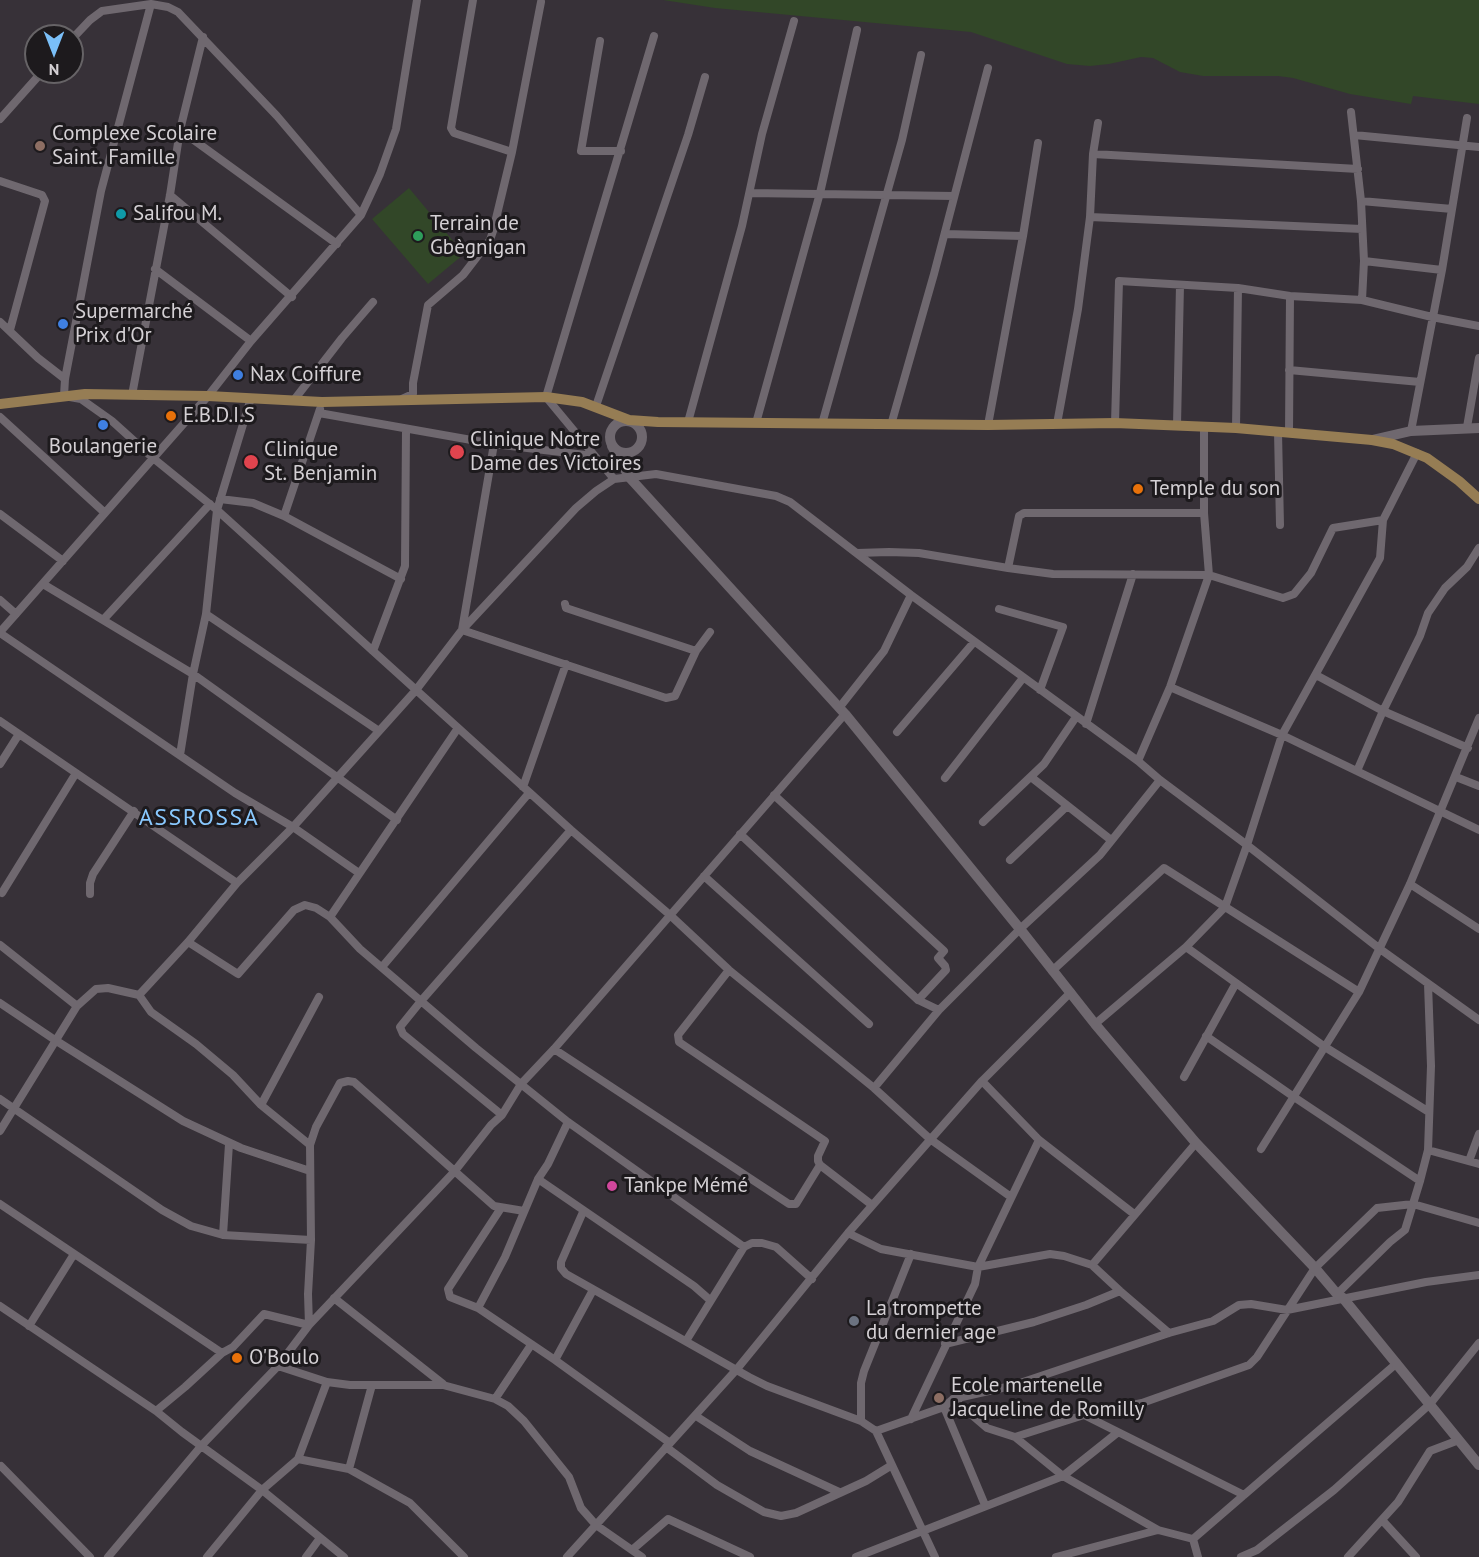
<!DOCTYPE html>
<meta charset="utf-8">
<style>
body{margin:0}
#map{position:relative;width:1479px;height:1557px;overflow:hidden;background:#373138;font-family:"PT Sans",sans-serif}
canvas{display:block}
.north{position:absolute;left:24px;top:24px;width:60px;height:60px;box-sizing:border-box;background:#1d1a1d;border:2px solid #666366;border-radius:50%;rotate:180deg;font-size:16px;font-weight:700;line-height:24px;text-align:center;color:#d4d0d4}
.north::after{content:'';display:block;margin:auto;width:21px;height:27px;background:#7abff8;clip-path:polygon(50% 0,100% 100%,50% 72%,0 100%)}
</style>
<div id="map">
<canvas width="1479" height="1557"></canvas>
<div class="north">N</div>
</div>
<script>
const g = document.querySelector('canvas').getContext('2d');
g.lineJoin = 'round';
function fillPath(path, color) {
  g.fillStyle = color;
  g.fill(path, 'evenodd');
}
function shape(rows) {
  const path = new Path2D();
  for (const r of rows) {
    if (r.length === 3) {
      path.moveTo(r[0] + r[2], r[1]);
      path.arc(r[0], r[1], r[2], 0, 2 * Math.PI);
      continue;
    }
    path.moveTo(r[0], r[1]);
    for (let i = 2; i < r.length; i += 2) path.lineTo(r[i], r[i + 1]);
  }
  return path;
}
function trace(path, color, width, dash) {
  g.strokeStyle = color;
  g.lineWidth = width;
  g.lineCap = dash ? 'butt' : 'round';
  g.setLineDash(dash || []);
  g.stroke(path);
}
function write(font, color, halo, rows, align = 'center') {
  g.font = font + ' "PT Sans",sans-serif';
  g.lineWidth = 6;
  g.setLineDash([]);
  g.textBaseline = 'middle';
  g.strokeStyle = halo;
  g.fillStyle = color;
  for (const [text, x, y, turn = 0] of rows) {
    g.save();
    g.translate(x, y);
    g.rotate((+turn || 0) * Math.PI / 180);
    g.textAlign = isNaN(turn) ? turn : align;
    if (halo) g.strokeText(text, 0, 0);
    g.fillText(text, 0, 0);
    g.restore();
  }
}
fillPath(shape([
 [663,0,1479,0,1479,104,1413,96,1411,104,1350,94,1293,78,1278,76,1203,76,1180,72,1153,58,1141,57,1109,64,1090,66,1067,64,971,32,715,8],
 [409,188,464,254,428,284,372,219]
]), '#324728');
trace(shape([
 [473,0,451,128,454,133,512,152],
 [151,4,101,191,65,379,64,396,81,399,112,421,153,458,217,510,251,398],
 [72,39,90,20,102,11,151,4,168,7,178,12,277,116,361,215],
 [600,41,581,151,621,151],
 [1351,112,1361,201,1364,261,1362,300],
 [0,119,42,72],
 [180,130,337,244],
 [1354,135,1479,147],
 [1093,154,1358,169],
 [0,181,42,195,45,201,10,330],
 [750,193,954,196],
 [170,195,292,297],
 [1361,201,1452,209],
 [1090,217,1362,229],
 [945,234,1023,236],
 [1364,261,1442,270],
 [155,269,251,341],
 [0,322,38,358,65,379],
 [1289,370,1420,382],
 [132,395,170,195,180,130,203,37],
 [402,399,413,394,413,383,428,305,463,275,490,240,493,231,512,152,541,2],
 [294,400,342,338,373,302],
 [596,406,688,135,705,77],
 [319,413,494,444,594,456],
 [0,417,105,513],
 [688,422,742,226,762,134,794,21],
 [756,423,820,193,857,30],
 [1115,423,1119,281,1238,288,1290,296,1362,300,1432,317,1479,326],
 [822,424,902,140,921,55],
 [1057,424,1078,309,1090,217,1093,154,1098,123],
 [891,425,934,274,988,68],
 [988,425,1023,236,1038,143],
 [1177,425,1180,285],
 [1467,427,1479,358],
 [1236,428,1238,288],
 [1411,431,1442,270,1467,118],
 [1278,432,1280,525],
 [1289,433,1290,296],
 [494,444,462,630,666,698,675,696,696,651,710,632],
 [614,479,546,397,654,36],
 [220,499,253,503,284,516,320,409],
 [0,514,63,561],
 [284,516,401,579],
 [857,553,889,552,919,553,1008,568,1053,574,1209,575,1283,598,1294,594,1311,573,1333,528,1383,520],
 [1008,568,1019,516,1024,513,1204,513],
 [43,584,103,620,210,504],
 [0,600,16,614],
 [565,604,566,608,696,651],
 [999,609,1063,627,1040,690],
 [103,620,193,674,206,614],
 [0,632,208,396,251,341,361,215,380,174,396,129,417,0],
 [0,633,235,793,293,827,359,873],
 [373,651,405,566,406,429],
 [1316,675,1383,711,1468,748],
 [1170,687,1282,735,1479,830],
 [839,708,884,651,911,595],
 [0,721,237,883],
 [1086,724,1133,574],
 [458,728,330,917,360,949,476,1048,568,1122,744,1247],
 [379,731,206,614,217,510,571,830,670,915,729,970,874,1088,930,1139,1011,1197],
 [897,732,974,642],
 [180,755,193,674,397,820],
 [1138,761,1170,687,1209,575,1204,513,1204,427],
 [0,764,19,734],
 [1357,771,1383,711,1420,636,1428,613,1445,588,1467,567,1479,548],
 [1031,777,1111,840],
 [1456,777,1479,786],
 [945,778,1023,678],
 [523,787,566,664],
 [774,795,944,951,938,958,945,966,946,970,918,1000],
 [983,822,1044,764,1076,717],
 [740,834,918,1000,939,1010],
 [1010,860,1067,806],
 [704,876,869,1024],
 [1410,884,1479,929],
 [2,893,76,773],
 [90,894,90,883,93,874,134,811],
 [188,942,238,974,294,910,305,905,316,908,330,917],
 [0,945,77,1006,96,989,108,988,139,995,151,1012,196,1044,233,1075,261,1105,310,1145],
 [1186,947,1325,1047,1429,1112],
 [382,967,529,793],
 [729,970,678,1035,679,1042,825,1141,818,1156,818,1161,820,1165,872,1205],
 [1052,971,1164,868,1359,992],
 [139,995,188,942,237,883,293,827,416,690,462,630,576,508,596,491,614,479,656,474,776,496,790,502,911,595,1138,761,1160,780,1247,845,1380,949,1479,1020],
 [0,1003,55,1040,183,1121,241,1148,310,1171],
 [1095,1024,1186,947,1225,907,1247,845,1282,735,1380,558,1383,520,1417,453],
 [1206,1036,1294,1097,1420,1181],
 [554,1049,789,1204,796,1204,820,1165],
 [1184,1077,1236,983],
 [982,1081,1039,1140,1134,1214],
 [874,1088,939,1010,1020,929,1100,855,1160,780],
 [0,1099,162,1210,191,1226,223,1235,311,1240],
 [261,1105,319,997],
 [502,1115,403,1034,400,1027,421,1001,571,830],
 [0,1131,77,1006],
 [1261,1149,1359,992,1410,884,1479,718],
 [1428,1150,1479,1164],
 [1469,1161,1479,1134],
 [538,1179,694,1286,710,1300],
 [0,1204,222,1353],
 [501,1208,448,1289,450,1297,478,1308,555,1360,670,1443],
 [583,1212,561,1262,561,1268,566,1274,749,1377,767,1386,861,1421,876,1431,935,1557],
 [848,1233,881,1249,978,1267,1050,1254,1064,1256,1092,1265,1120,1291,1169,1333],
 [223,1235,229,1144],
 [1092,1265,1196,1143],
 [1337,1294,1390,1242,1405,1230,1420,1181,1428,1150,1431,1066,1428,984],
 [334,1298,443,1384],
 [0,1306,156,1411,182,1432,262,1490,344,1557],
 [478,1308,505,1257,538,1179,548,1164,568,1122],
 [309,1325,308,1294,311,1240,310,1145,316,1127,340,1083,348,1081,354,1082,494,1206,524,1211],
 [29,1326,74,1254],
 [686,1341,744,1247,752,1243,762,1243,776,1247,812,1279],
 [945,1344,1034,1322,1086,1305,1120,1291],
 [555,1360,593,1290],
 [278,1366,327,1382,350,1385,443,1385,495,1399,508,1406,524,1421,569,1477,581,1508,596,1525,642,1557],
 [495,1399,531,1345],
 [953,1399,987,1428,1015,1437,1063,1476,1158,1530,1193,1539],
 [944,1407,985,1505],
 [156,1411,185,1387,222,1353,233,1347,264,1314,309,1325],
 [1084,1415,1244,1495],
 [696,1416,750,1451,839,1492],
 [911,1419,975,1284,978,1267,1039,1140],
 [861,1421,861,1383,864,1371,911,1254],
 [876,1431,944,1407,953,1399,1011,1386,1169,1333,1213,1321,1239,1305,1251,1304,1287,1310,1426,1282,1479,1275],
 [1015,1437,1084,1415,1142,1403,1249,1365,1257,1357,1315,1268,1377,1208,1413,1204,1479,1223],
 [666,1447,717,1485,764,1512,781,1516,796,1513,866,1481,892,1465],
 [298,1459,349,1469,410,1503,464,1557],
 [1,1466,90,1557],
 [349,1469,372,1385],
 [1382,1520,1416,1557],
 [1193,1539,1397,1363],
 [1193,1539,1198,1557],
 [632,1550,668,1519,750,1557],
 [108,1557,202,1445,278,1366,309,1325,454,1172,491,1125,502,1115,521,1084,554,1049,845,714],
 [207,1557,262,1490,298,1459,327,1382],
 [306,1557,320,1538],
 [567,1557,737,1369,848,1233,982,1081,1071,992],
 [856,1557,1063,1476,1117,1433],
 [1056,1557,1158,1530],
 [1241,1557,1257,1550,1334,1490,1430,1404,1479,1343],
 [1348,1557,1398,1502,1430,1451,1459,1440]
]), '#6f686f', 8);
trace(shape([
 [626,437,16],
 [1372,440,1411,431,1479,428],
 [612,446,630,478,845,714,1020,929,1095,1024,1196,1143,1315,1268,1337,1294,1343,1298,1479,1465]
]), '#6f686f', 10);
trace(shape([
 [0,404,85,394,208,396,322,402,546,397,582,402,629,420,658,422,988,425,1115,423,1236,428,1372,440,1393,444,1427,458,1459,481,1479,499]
]), '#967d54', 10);
for (const [x, y, r, color] of [
 [40,146,6,"#8d6e63"],
 [121,214,6,"#0f9aa8"],
 [418,236,6,"#2e9e5b"],
 [63,324,6,"#3f7fe0"],
 [238,375,6,"#3f7fe0"],
 [171,416,6,"#e8710a"],
 [103,425,6,"#3f7fe0"],
 [457,452,8,"#e0444e"],
 [251,462,8,"#e0444e"],
 [1138,489,6,"#e8710a"],
 [612,1186,6,"#d1479c"],
 [854,1321,6,"#6b7280"],
 [237,1358,6,"#e8710a"],
 [939,1398,6,"#8d6e63"]
]) {
  const dot = new Path2D();
  dot.arc(x, y, r, 0, 2 * Math.PI);
  g.fillStyle = color;
  g.fill(dot);
  trace(dot, '#1d1a1d', 2);
}
write('21px', '#d4d0d4', '#1d1a1d', [
 ["Complexe Scolaire",52,134],
 ["Saint. Famille",52,158],
 ["Salifou M.",133,214],
 ["Terrain de",430,224],
 ["Gbègnigan",430,248],
 ["Supermarché",75,312],
 ["Prix d'Or",75,336],
 ["Nax Coiffure",250,375],
 ["E.B.D.I.S",183,416],
 ["Clinique Notre",470,440],
 ["Dame des Victoires",470,464],
 ["Boulangerie",103,447,"center"],
 ["Clinique",264,450],
 ["St. Benjamin",264,474],
 ["Temple du son",1150,489],
 ["Tankpe Mémé",624,1186],
 ["La trompette",866,1309],
 ["du dernier age",866,1333],
 ["O'Boulo",249,1358],
 ["Ecole martenelle",951,1386],
 ["Jacqueline de Romilly",951,1410]
], 'left');
g.letterSpacing = '1.5px';
write('24px', '#89c8fe', '#1d1a1d', [
 ["ASSROSSA",199,818]
]);
g.letterSpacing = '0px';
</script>
